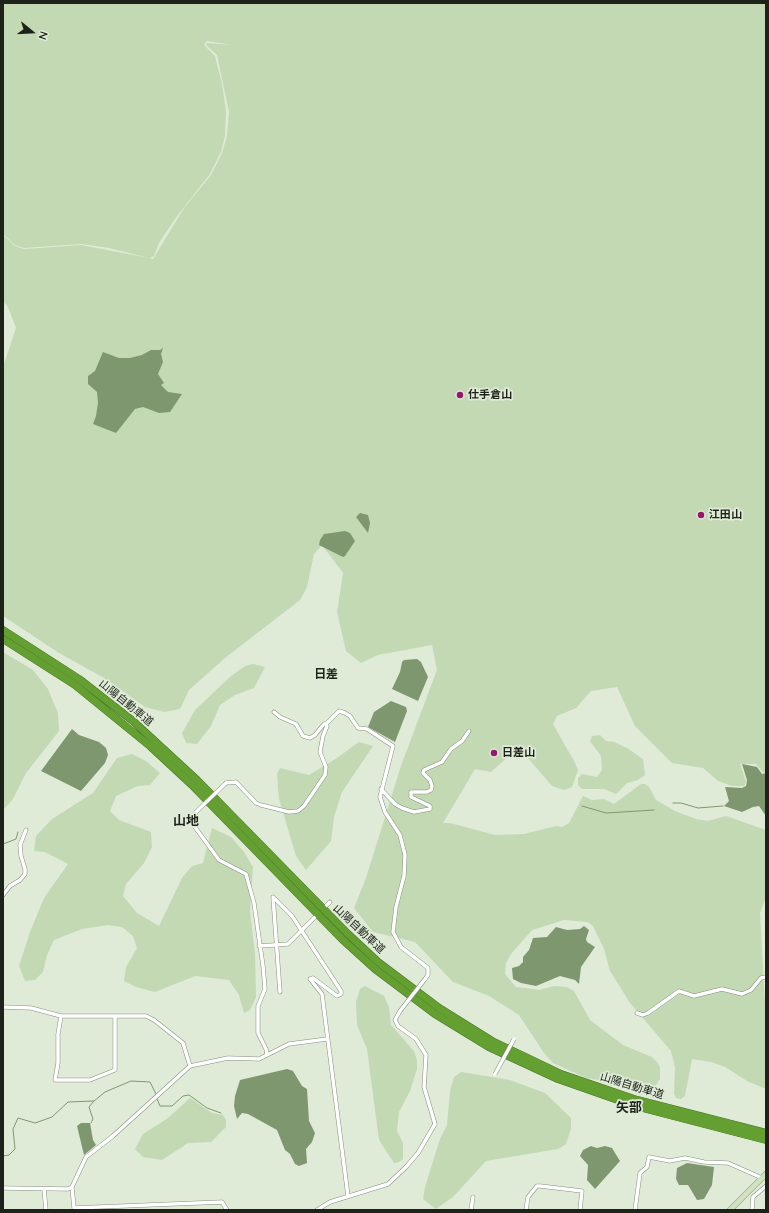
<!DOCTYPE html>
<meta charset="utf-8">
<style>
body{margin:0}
#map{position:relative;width:769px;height:1213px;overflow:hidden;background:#dfebd7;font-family:Quicksand,sans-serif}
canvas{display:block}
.frame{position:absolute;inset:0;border:4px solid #1d221a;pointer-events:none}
.north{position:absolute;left:12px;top:12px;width:40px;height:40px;-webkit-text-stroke:3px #dfebd7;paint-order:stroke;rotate:108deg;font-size:11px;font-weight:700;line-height:16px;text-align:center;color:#1d221a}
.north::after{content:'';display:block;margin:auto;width:14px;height:18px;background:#1d221a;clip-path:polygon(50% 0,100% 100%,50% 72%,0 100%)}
</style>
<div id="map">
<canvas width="769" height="1213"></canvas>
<div class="frame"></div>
<div class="north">N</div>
</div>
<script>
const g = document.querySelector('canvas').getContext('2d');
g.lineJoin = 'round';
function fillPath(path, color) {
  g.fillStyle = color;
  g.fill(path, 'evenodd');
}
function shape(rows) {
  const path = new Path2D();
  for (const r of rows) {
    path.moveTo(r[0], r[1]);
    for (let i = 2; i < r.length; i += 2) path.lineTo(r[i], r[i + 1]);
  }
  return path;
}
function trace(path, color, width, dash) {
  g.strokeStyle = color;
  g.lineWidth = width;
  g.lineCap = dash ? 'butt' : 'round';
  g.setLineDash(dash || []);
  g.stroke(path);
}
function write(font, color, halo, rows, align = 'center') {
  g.font = font + ' Quicksand,"Noto Sans JP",sans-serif';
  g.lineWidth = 3.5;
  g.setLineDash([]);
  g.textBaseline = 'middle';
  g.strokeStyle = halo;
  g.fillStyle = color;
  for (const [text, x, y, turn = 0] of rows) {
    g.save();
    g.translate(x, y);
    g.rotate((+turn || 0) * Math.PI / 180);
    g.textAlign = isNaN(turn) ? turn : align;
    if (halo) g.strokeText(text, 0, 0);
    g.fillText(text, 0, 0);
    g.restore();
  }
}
fillPath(shape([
 [3,3,766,3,766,772,763,772,756,764,740,764,746,782,744,786,732,786,718,781,703,768,672,763,635,726,617,687,591,691,576,708,557,716,553,724,574,761,578,770,572,787,564,790,552,786,528,758,520,746,491,772,475,769,443,823,450,823,495,835,524,834,556,826,562,827,569,823,583,796,592,800,604,799,614,804,641,784,645,784,649,787,656,800,675,811,696,819,708,821,726,816,766,830,766,897,760,913,766,1022,766,1089,747,1081,725,1067,711,1062,692,1059,685,1096,681,1099,676,1098,674,1094,675,1067,671,1051,630,1003,610,971,604,949,593,926,588,922,564,920,532,930,511,954,506,963,505,974,516,987,539,990,554,986,567,987,574,991,590,1020,623,1045,652,1057,657,1062,660,1067,660,1079,656,1085,649,1088,586,1078,553,1063,544,1053,519,1015,489,996,453,982,415,942,373,932,354,908,366,878,401,766,437,670,432,645,378,655,361,663,346,651,337,612,343,573,322,545,314,554,307,587,300,600,225,658,189,690,180,709,164,712,145,707,104,678,59,653,3,616,3,367,16,328,7,305,3,302,3,235,15,246,24,249,81,245,149,258,109,248,81,244,24,248,15,245,3,234],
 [207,41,233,45,207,43,206,45,217,55,229,112,227,136,222,153,211,175,184,208,153,259,150,258,154,256,159,243,177,216,210,174,221,152,225,136,226,111,222,84,215,56,204,45],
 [3,652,33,670,48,689,58,713,59,731,26,773,13,799,3,810],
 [253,664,265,667,254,688,235,695,220,705,211,726,197,744,186,743,182,733,195,710,231,676,245,666],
 [600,735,606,741,614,742,627,748,643,759,645,775,638,780,627,783,616,794,604,789,582,789,578,785,578,778,582,774,597,777,602,770,601,756,590,741,592,736],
 [359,742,373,746,342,792,334,817,331,841,306,870,296,856,279,799,277,774,280,768,309,775,337,758],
 [132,754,146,761,160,773,150,785,138,786,116,796,110,811,119,820,151,832,152,847,144,863,126,884,123,896,137,913,159,926,182,878,192,866,203,863,212,828,231,837,244,852,253,867,250,911,255,954,256,997,250,1010,244,1013,239,995,229,980,195,976,155,992,136,987,124,981,126,967,137,948,133,936,122,927,108,925,82,929,54,940,47,955,43,972,35,980,25,981,19,966,30,932,44,898,68,864,45,852,34,851,36,836,52,819,93,793,117,758],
 [365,986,384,996,389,1007,391,1025,414,1051,417,1060,417,1069,410,1091,399,1112,397,1131,403,1143,403,1159,399,1162,394,1163,379,1140,367,1049,357,1025,356,1002,360,989],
 [461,1072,510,1080,545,1093,571,1118,571,1129,566,1144,558,1149,486,1161,453,1197,436,1209,423,1199,425,1187,440,1139,447,1125,450,1091,454,1077],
 [190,1098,212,1113,223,1115,226,1120,226,1127,211,1142,188,1143,162,1160,143,1157,135,1149,143,1134,168,1118]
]), '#c2d9b4');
fillPath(shape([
 [163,348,161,354,163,362,158,374,164,383,161,385,168,392,182,394,170,412,159,413,143,407,135,409,116,433,93,424,96,416,98,403,97,392,88,384,88,376,95,371,103,352,119,358,130,358,142,355,151,350,160,350],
 [360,513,368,515,370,523,368,533,356,517],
 [345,531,350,533,355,541,345,556,343,557,319,545,320,540,324,534],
 [417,659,421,662,428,677,418,701,392,689,400,672,402,662,404,660],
 [391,701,406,707,407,711,395,742,368,727,374,712],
 [72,729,79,735,99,742,106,748,108,755,105,763,81,791,41,771],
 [742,764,757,767,762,774,766,773,766,816,759,806,753,807,742,812,724,806,729,801,725,787,742,788,746,786,747,780],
 [584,926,589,930,586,939,587,942,595,947,581,967,579,984,575,980,560,976,536,986,521,983,513,979,512,968,519,966,523,962,523,957,529,950,533,938,547,937,556,927,567,930,580,929],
 [287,1069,293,1071,302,1086,307,1089,309,1121,315,1133,312,1142,306,1149,307,1163,299,1166,295,1164,290,1154,285,1150,277,1130,248,1114,242,1113,237,1119,234,1106,235,1096,240,1080],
 [81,1123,90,1123,93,1140,96,1145,84,1155,77,1126],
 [591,1146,597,1148,605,1146,612,1148,620,1161,595,1189,587,1180,588,1165,580,1156,583,1150],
 [687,1163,714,1167,712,1185,704,1199,697,1200,688,1185,679,1185,676,1179,677,1168]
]), '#7f976f');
trace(shape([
 [673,803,681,803,698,808,723,806],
 [582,806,606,813,654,810],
 [3,844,16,839,18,832],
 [157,1099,160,1106,172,1106,183,1096,189,1095,207,1108,221,1113],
 [91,1123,93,1119,89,1107,94,1101],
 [3,1156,9,1155,15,1149,13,1129,18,1118,35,1123,52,1117,68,1102,94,1101,105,1092,131,1081,150,1082,156,1094]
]), '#7f976f', 1);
const street = shape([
 [274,712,280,717,296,724,303,736,310,738,315,735,324,724,326,724,339,711,345,713,350,716,358,728,367,729,393,746,380,797,385,812,400,835,405,855,404,876,396,907,393,932,401,947,428,968,428,975,425,979],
 [226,783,236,782,256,803,261,805,289,812,298,811,304,806,325,775,326,767,320,752,323,736,327,726,326,724],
 [381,789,395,804,402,808,414,812,430,809,430,806,411,797,411,792,427,792,431,790,432,786,430,780,423,773,424,770,442,762,451,749,462,741,469,731],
 [196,812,192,823,219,860,246,874,254,903,263,966,265,989,258,1006,258,1033,266,1049,267,1054],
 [3,895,10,886,20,880,25,874,25,869,21,856,20,845,26,830],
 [325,907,330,902],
 [259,946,288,944,315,917],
 [280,992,273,897,292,916,341,991,341,994,337,996,313,978,310,979,322,994,348,1196],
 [3,1007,31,1008,61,1016,146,1016,154,1020,183,1043,190,1066],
 [637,1013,643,1015,648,1013,679,991,694,996,722,989,742,994,751,990,761,978,766,977],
 [61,1016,58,1034,58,1063,55,1080,90,1080,115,1070,115,1017],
 [3,1188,68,1189,72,1187],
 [44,1189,46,1210],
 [227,1210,222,1202,74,1208,72,1187,86,1157,113,1136,190,1066,228,1058,259,1059,289,1044,327,1039],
 [317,1210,330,1202,388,1184,406,1167,418,1153,435,1124,424,1087,426,1055,416,1039,398,1026,395,1020,400,1011],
 [471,1210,473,1197],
 [526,1210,528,1197,537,1186,540,1186,582,1191,580,1210],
 [635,1210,640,1173,647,1167,649,1157,670,1161,685,1158,704,1162,728,1163,762,1178],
 [752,1210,753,1197,766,1186]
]);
const secondary = shape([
 [730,1210,766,1174]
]);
const highway = shape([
 [3,630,79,679,133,721,197,780,348,934,378,962,439,1008,492,1041,561,1074,637,1100,766,1133],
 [3,639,75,685,150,746,192,785,342,939,375,969,435,1014,489,1047,558,1079,635,1106,766,1140]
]);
trace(street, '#84907d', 4.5);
trace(secondary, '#84907d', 6);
trace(highway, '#4b7329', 8);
trace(street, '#fff', 3.5);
trace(secondary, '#d0e2c1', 5);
trace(highway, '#649f31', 7);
const streetBridge = shape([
 [196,812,226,783],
 [400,1011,425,979],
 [495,1074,514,1039]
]);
trace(streetBridge, '#84907d', 4.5, []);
trace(streetBridge, '#fff', 3.5);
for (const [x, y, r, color] of [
 [460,395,4,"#951770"],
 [701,515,4,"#951770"],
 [494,753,4,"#951770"]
]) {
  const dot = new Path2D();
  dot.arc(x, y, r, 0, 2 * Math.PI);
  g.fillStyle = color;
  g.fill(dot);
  trace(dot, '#dfebd7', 1.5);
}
write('bold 11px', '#1d221a', '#dfebd7', [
 ["仕手倉山",468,395],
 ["江田山",709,515],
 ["日差山",502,753]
], 'left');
write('11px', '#1d221a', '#dfebd7', [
 ["山陽自動車道",126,703,39],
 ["山陽自動車道",359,929,43],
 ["山陽自動車道",632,1086,17]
]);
write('bold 12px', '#1d221a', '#dfebd7', [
 ["日差",326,674]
]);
write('bold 13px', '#1d221a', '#dfebd7', [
 ["山地",186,821],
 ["矢部",629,1108]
]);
</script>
